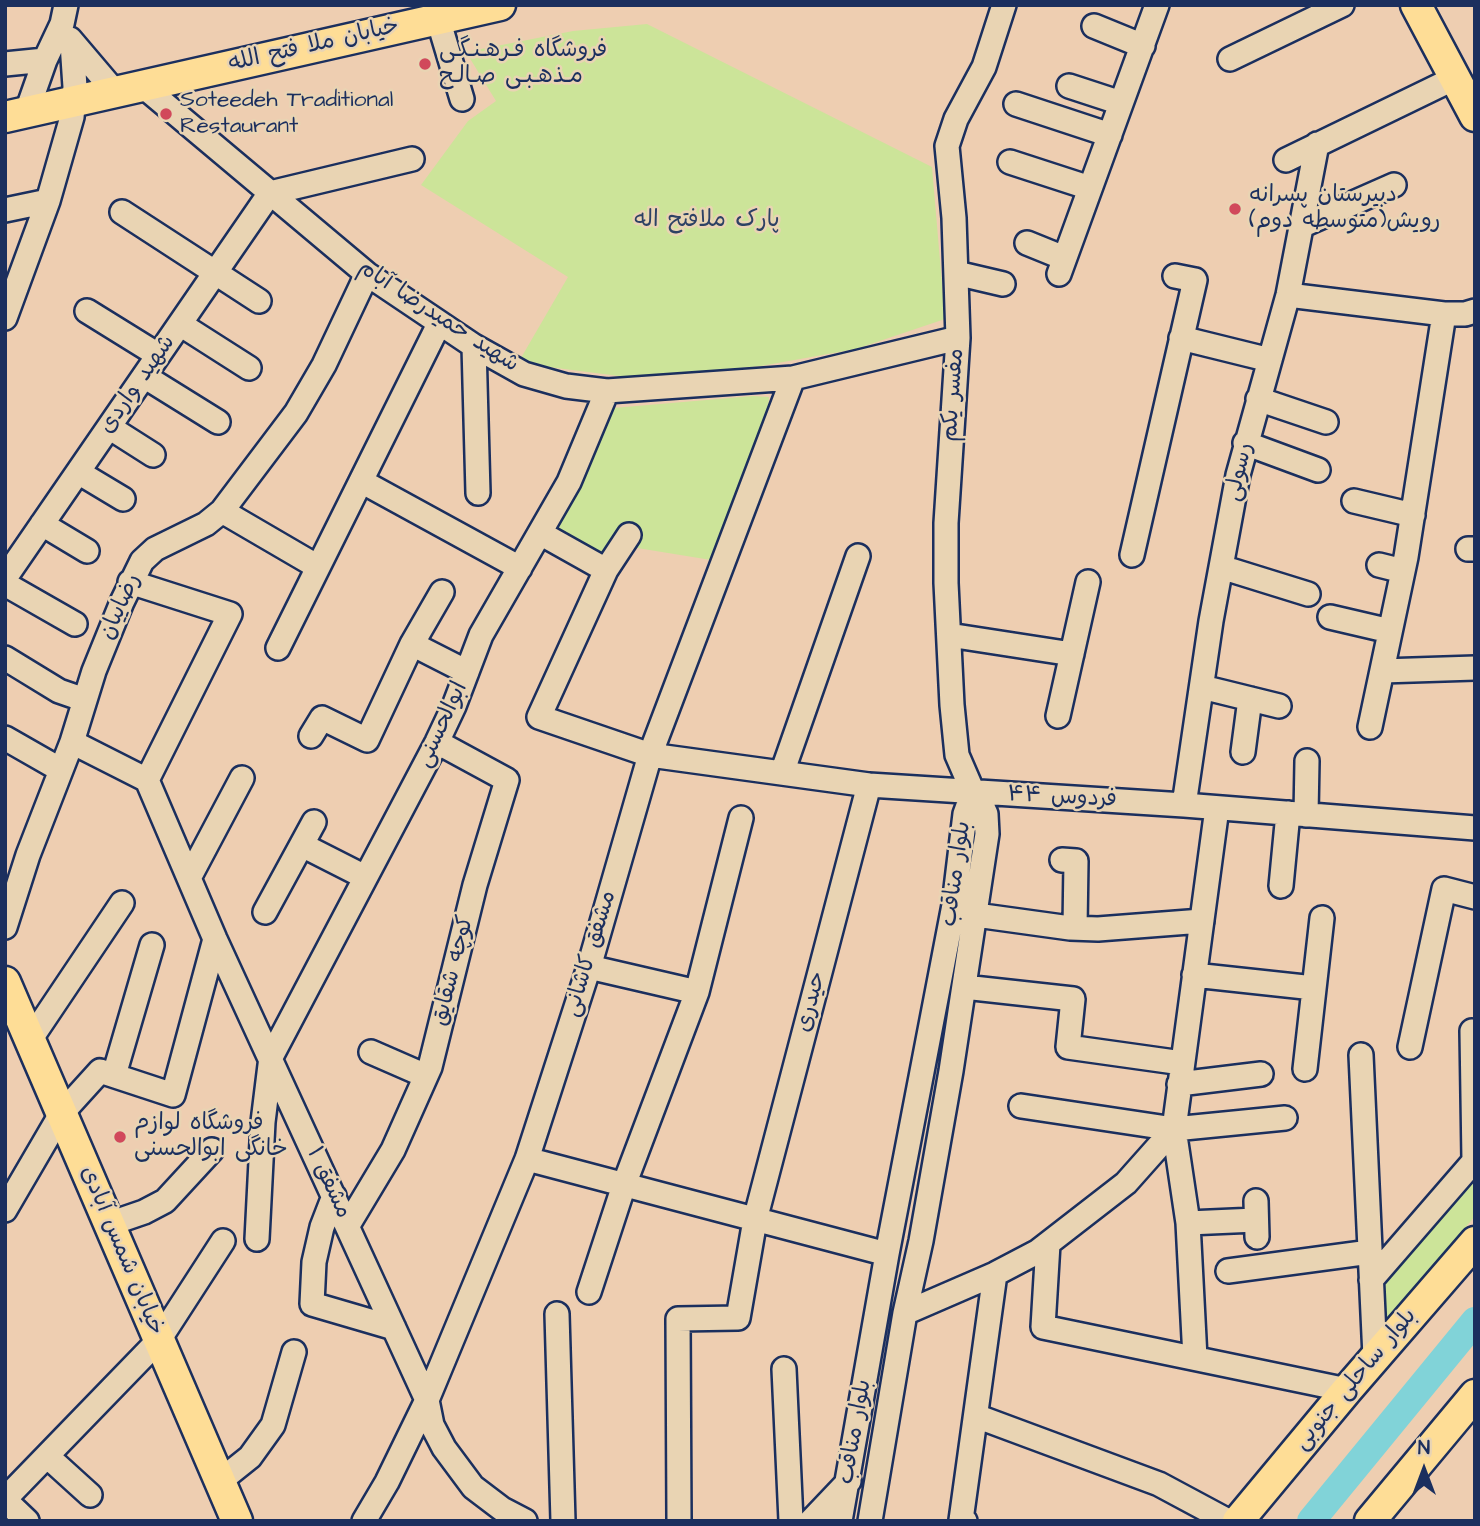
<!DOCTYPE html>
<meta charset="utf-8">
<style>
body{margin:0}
#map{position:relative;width:1480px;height:1526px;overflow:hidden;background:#eeceb1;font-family:"Architects Daughter",sans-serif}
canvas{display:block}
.frame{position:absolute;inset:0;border:7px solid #1b2f5e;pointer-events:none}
.north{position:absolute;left:1389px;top:1435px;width:70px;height:70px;-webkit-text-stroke:5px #e9d4b3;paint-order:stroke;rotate:0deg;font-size:19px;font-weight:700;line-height:28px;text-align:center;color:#1b2f5e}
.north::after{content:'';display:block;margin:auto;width:24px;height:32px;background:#1b2f5e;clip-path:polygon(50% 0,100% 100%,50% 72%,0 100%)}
</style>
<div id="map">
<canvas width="1480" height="1526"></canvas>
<div class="frame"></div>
<div class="north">N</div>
</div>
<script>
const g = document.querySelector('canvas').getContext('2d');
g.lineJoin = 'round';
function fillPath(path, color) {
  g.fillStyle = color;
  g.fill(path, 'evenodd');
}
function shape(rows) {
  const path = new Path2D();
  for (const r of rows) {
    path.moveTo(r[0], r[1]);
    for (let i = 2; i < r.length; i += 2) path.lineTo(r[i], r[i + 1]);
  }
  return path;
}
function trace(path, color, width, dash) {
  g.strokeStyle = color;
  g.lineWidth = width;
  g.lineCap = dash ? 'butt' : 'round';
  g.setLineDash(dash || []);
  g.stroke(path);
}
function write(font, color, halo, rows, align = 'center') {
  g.font = font + ' "Architects Daughter","Playpen Sans Arabic",sans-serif';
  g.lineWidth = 5;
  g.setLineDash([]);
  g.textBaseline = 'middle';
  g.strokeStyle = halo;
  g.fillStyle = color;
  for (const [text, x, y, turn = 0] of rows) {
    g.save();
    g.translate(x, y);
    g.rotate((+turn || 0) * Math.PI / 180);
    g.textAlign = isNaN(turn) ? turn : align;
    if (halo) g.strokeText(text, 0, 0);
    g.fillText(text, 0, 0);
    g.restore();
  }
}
fillPath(shape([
 [647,24,932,167,945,319,856,349,761,366,634,378,518,363,568,277,421,185,468,121,496,101,466,52,573,31],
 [753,396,769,397,768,411,711,560,625,546,606,567,544,532,602,412,613,408],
 [1475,1167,1475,1216,1380,1330,1377,1285]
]), '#cce499');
trace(shape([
 [1311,1521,1475,1321]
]), '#81d3d8', 28);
const minor = shape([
 [438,19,462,99],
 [1094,26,1143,46],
 [70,39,115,92],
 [1230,59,1342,5],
 [5,64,45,60],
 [143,86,367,274,474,346,524,374,566,386,607,391,793,378,958,338],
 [1069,86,1121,103],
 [1016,104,1110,135],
 [27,111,45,60,62,24,66,5],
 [1286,160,1455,78],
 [1010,162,1090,188],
 [5,210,48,201],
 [122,212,259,301],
 [1301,226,1394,185],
 [1027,243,1064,258],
 [956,273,1003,284],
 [1059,274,1157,5],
 [1288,295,1444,314,1465,314,1475,311],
 [87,311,158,355],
 [5,318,48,201,72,117,75,87,72,43],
 [180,324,249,368],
 [1181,338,1270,360],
 [474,346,478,493],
 [144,376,218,422],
 [1258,399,1326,422],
 [109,427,153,455],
 [1245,443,1318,470],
 [78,472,123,499],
 [361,481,520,568],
 [1354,501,1413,515],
 [222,511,318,567],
 [42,524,87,551],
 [540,533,606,570],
 [629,535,606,570,539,717,650,755,869,785,1184,805,1475,828],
 [1468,549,1475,549],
 [1132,555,1195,280,1175,276],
 [1379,565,1403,571],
 [1221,567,1308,594],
 [5,578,270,193,412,159],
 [130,582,230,614,147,780],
 [5,584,75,624],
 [442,592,412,644,467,672],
 [1330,617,1390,631],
 [949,635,1072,654],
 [278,648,439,324],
 [5,658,59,691,85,700],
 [1382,671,1475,668],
 [1202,687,1279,706],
 [1058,716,1088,582],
 [1370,727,1406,557,1444,314],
 [311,736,322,718,367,740,412,644],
 [5,738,61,770],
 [72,742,147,780,215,939,427,1400,432,1425,444,1448,473,1487,502,1509,525,1521],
 [1243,752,1250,699],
 [782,773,858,556],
 [1184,805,1211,621,1238,475,1288,295,1317,144],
 [1306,815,1307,761],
 [302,845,365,877],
 [1062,860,1076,861,1075,928],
 [189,878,242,778],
 [1281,886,1288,813],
 [265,912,314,822],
 [976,915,1070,928,1098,929,1202,921],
 [5,927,28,855,72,742,94,671,122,602,142,561,155,549,206,524,222,511,296,413,324,365,367,274],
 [589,967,697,992],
 [1194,975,1314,988],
 [964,987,1073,999,1068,1047,1182,1063],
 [1472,1031,1474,1161],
 [30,1040,122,903],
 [1410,1047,1444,889,1475,897],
 [371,1052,426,1076],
 [1361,1055,1375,1357],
 [1305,1069,1322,918],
 [114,1075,152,945],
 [1179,1084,1261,1074],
 [1021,1106,1174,1129,1285,1118],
 [527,1159,887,1254],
 [334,1196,322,1227,314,1262,312,1304,394,1328],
 [1256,1201,1257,1237],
 [5,1210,61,1114,100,1071,173,1095,215,939],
 [1188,1223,1256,1220],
 [109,1224,144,1212,165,1201,212,1150],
 [348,1225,393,1150,430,1067,475,885,507,780,437,742],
 [257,1239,263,1122,271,1057,437,742,454,706,481,635,569,482,607,391],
 [1048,1244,1043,1327,1347,1390],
 [1228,1271,1370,1252],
 [1371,1280,1475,1160],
 [589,1292,624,1185,697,992,741,818],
 [905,1313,995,1274,1037,1252,1126,1183,1174,1129],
 [557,1314,563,1521],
 [1195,1358,1188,1223,1174,1129,1217,808],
 [784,1369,791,1521],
 [976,1416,1159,1484,1228,1521],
 [47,1456,90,1495],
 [220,1481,250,1457,273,1425,294,1352],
 [5,1499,159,1340,223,1241],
 [5,1500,27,1521],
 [364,1521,387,1482,427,1400,527,1159,589,967,650,755,793,378],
 [679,1521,678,1319,738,1318,755,1220,869,785],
 [811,1521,849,1481],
 [840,1521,887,1254,954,905,965,814,973,792],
 [870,1521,905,1313,921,1241,951,1071,987,834,986,814,981,803,973,792,957,755,952,705,946,583,946,523,958,338,954,218,947,146,956,119,984,67,1004,5],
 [965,1521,961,1520,995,1274]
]);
const major = shape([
 [1416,5,1475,116],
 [5,117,500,5],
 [5,982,237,1521],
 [1238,1521,1347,1390,1475,1242],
 [1370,1521,1475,1395]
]);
trace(minor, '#1b2f5e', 28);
trace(major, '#1b2f5e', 35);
trace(minor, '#e9d4b3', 23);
trace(major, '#fedd96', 30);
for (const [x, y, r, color] of [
 [425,64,7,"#d1495b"],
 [166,114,7,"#d1495b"],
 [1235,209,7,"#d1495b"],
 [120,1137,7,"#d1495b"]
]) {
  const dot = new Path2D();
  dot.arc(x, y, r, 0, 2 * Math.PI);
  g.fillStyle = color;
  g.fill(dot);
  trace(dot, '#e9d4b3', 2.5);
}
write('23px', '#1b2f5e', '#e9d4b3', [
 ["خیابان ملا فتح الله",314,46,-13],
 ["شهید حمیدرضا آبام",438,317,33],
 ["شهید واردی",138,385,-55],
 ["مفسر یکم",954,395,-86],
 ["رسولی",1240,472,-77],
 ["رضاییان",121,607,-66],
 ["ابوالحسنی",443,725,-65],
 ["فردوس ۴۴",1062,798,3],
 ["بلوار مناقب",957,874,-82],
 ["مشفق کاشانی",591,954,-73],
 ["کوچه شقایق",454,971,-76],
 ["حیدری",812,1002,-75],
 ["مشفق ۱",328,1183,65],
 ["خیابان شمس آبادی",121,1251,67],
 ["بلوار ساحلی جنوبی",1356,1380,-50],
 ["بلوار مناقب",856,1432,-80]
]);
write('23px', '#1b2f5e', '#e9d4b3', [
 ["فروشگاه فـرهـنـگـی",439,51],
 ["مـذهـبـی صـالـح",439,77],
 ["Soteedeh Traditional",180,101],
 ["Restaurant",180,127],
 ["دبیرستان پسرانه",1249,196],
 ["رویش(متوسطه دوم)",1249,222],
 ["فروشگاه لوازم",134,1124],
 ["خانگی ابوالحسنی",134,1150]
], 'left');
write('23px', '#2d4164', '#e9d4b3', [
 ["پارک ملافتح اله",707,221]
]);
</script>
